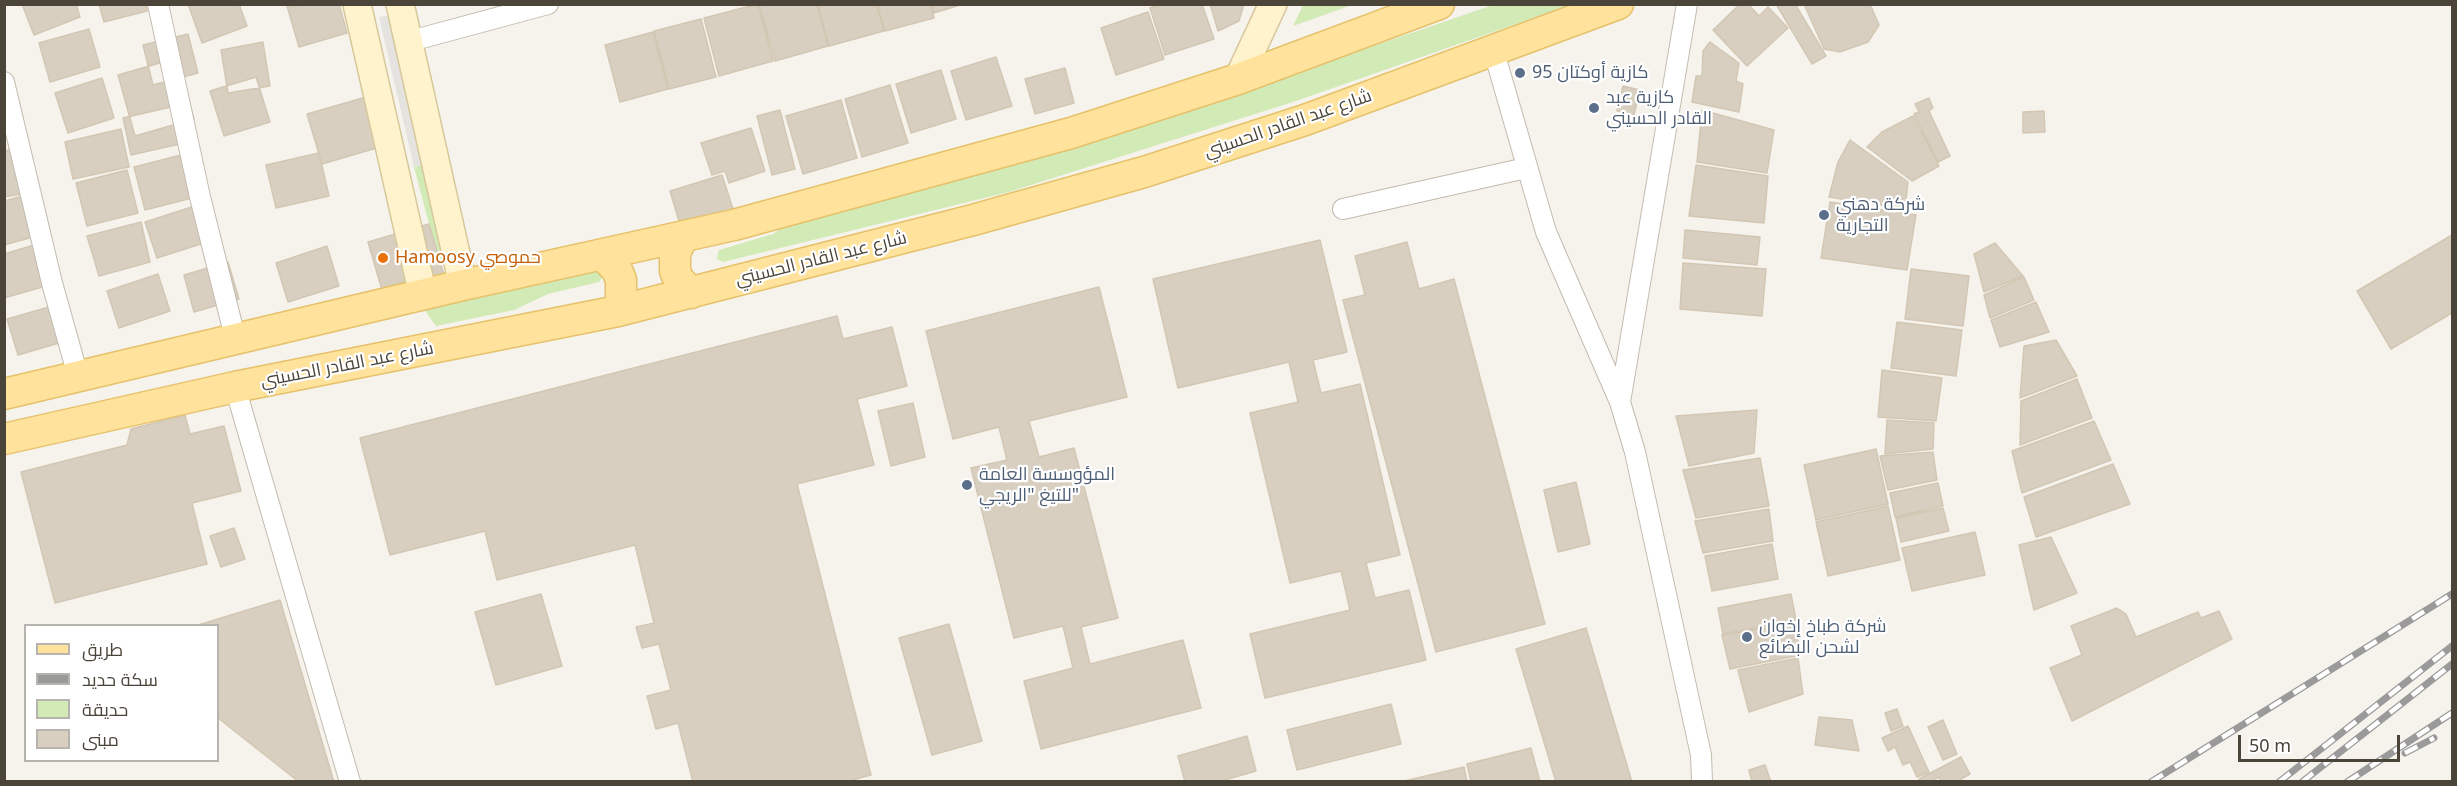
<!DOCTYPE html>
<meta charset="utf-8">
<style>
body{margin:0}
#map{position:relative;width:2457px;height:786px;overflow:hidden;background:#f6f3ec;font-family:"Noto Sans",Cairo,sans-serif}
canvas{display:block}
.frame{position:absolute;inset:0;border:6px solid #4b4439;pointer-events:none}
.legend{position:absolute;left:24px;top:624px;width:195px;height:138px;box-sizing:border-box;background:#fff;border:2px solid #b7b4b0;margin:0;padding:8px 10px;list-style:none;font-size:18px;color:#4b4439}
.legend li{display:flex;align-items:center;gap:12px;height:30px}
.legend b{width:30px;border:2px solid #b7b4b0}
.scale{position:absolute;left:2238px;top:735px;width:162px;height:27px;box-sizing:border-box;border:3px solid #4b4439;border-top:0;padding-left:8px;font-size:18px;line-height:21px;white-space:nowrap;color:#4b4439;-webkit-text-stroke:4px #fff;paint-order:stroke}
</style>
<div id="map">
<canvas width="2457" height="786"></canvas>
<div class="frame"></div>
<ul class="legend">
<li><b style="height:8px;background:#ffe39c"></b>طريق</li>
<li><b style="height:8px;background:#9a9a9a"></b>سكة حديد</li>
<li><b style="height:16px;background:#d2eab5"></b>حديقة</li>
<li><b style="height:16px;background:#d8cfc1"></b>مبنى</li>
</ul>
<div class="scale">50 m</div>
</div>
<script>
const g = document.querySelector('canvas').getContext('2d');
g.lineJoin = 'round';
function fillPath(path, color) {
  g.fillStyle = color;
  g.fill(path, 'evenodd');
}
function shape(rows) {
  const path = new Path2D();
  for (const r of rows) {
    path.moveTo(r[0], r[1]);
    for (let i = 2; i < r.length; i += 2) path.lineTo(r[i], r[i + 1]);
  }
  return path;
}
function trace(path, color, width, dash) {
  g.strokeStyle = color;
  g.lineWidth = width;
  g.lineCap = dash ? 'butt' : 'round';
  g.setLineDash(dash || []);
  g.stroke(path);
}
function write(font, color, halo, rows, align = 'center') {
  g.font = font + ' "Noto Sans",Cairo,sans-serif';
  g.lineWidth = 4.5;
  g.setLineDash([]);
  g.textBaseline = 'middle';
  g.strokeStyle = halo;
  g.fillStyle = color;
  for (const [text, x, y, turn = 0] of rows) {
    g.save();
    g.translate(x, y);
    g.rotate((+turn || 0) * Math.PI / 180);
    g.textAlign = isNaN(turn) ? turn : align;
    if (halo) g.strokeText(text, 0, 0);
    g.fillText(text, 0, 0);
    g.restore();
  }
}
fillPath(shape([
 [1303,5,1303,4,1352,5,1293,26],
 [1493,5,1570,5,1296,101,1009,192,723,262,717,259,719,250,773,234,794,220,985,173,1216,100],
 [430,163,448,260,442,261,432,252,429,224,414,167],
 [596,270,601,273,602,278,599,282,548,294,514,310,436,326,423,308]
]), '#d2eab5');
fillPath(shape([
 [397,14,430,163,414,167,379,17]
]), '#e5e3e0');
const building = shape([
 [22,4,76,4,80,17,34,35,22,4],
 [99,4,146,4,147,11,104,22,99,4],
 [188,4,239,4,247,26,202,43,188,4],
 [339,4,347,33,299,47,287,6,339,4],
 [758,4,773,61,719,76,704,18,758,4],
 [759,4,817,4,828,46,775,61,759,4],
 [818,4,876,4,884,31,829,46,818,4],
 [877,4,930,4,934,18,885,31,877,4],
 [931,4,963,4,934,13,931,4],
 [1161,4,1202,4,1214,39,1165,55,1150,8,1161,4],
 [1210,4,1244,4,1239,21,1218,31,1210,4],
 [1740,4,1748,4,1759,16,1768,7,1788,28,1747,66,1713,30,1740,4],
 [1776,4,1795,4,1826,56,1812,64,1776,4],
 [1804,4,1870,4,1879,25,1868,42,1840,52,1824,49,1804,4],
 [1148,12,1164,59,1116,75,1101,28,1148,12],
 [701,19,716,77,669,89,654,31,701,19],
 [89,29,100,67,50,82,39,43,89,29],
 [653,32,668,89,620,102,605,45,653,32],
 [188,34,198,73,153,85,143,45,188,34],
 [263,42,270,86,228,93,221,50,263,42],
 [1710,42,1739,63,1736,81,1743,84,1739,112,1692,102,1696,76,1702,76,1703,51,1710,42],
 [996,57,1012,106,966,120,951,71,996,57],
 [177,58,194,119,135,136,118,75,177,58],
 [1065,68,1074,103,1035,114,1025,79,1065,68],
 [941,70,956,119,911,133,896,84,941,70],
 [256,77,270,122,224,136,210,91,256,77],
 [102,78,114,118,68,133,55,93,102,78],
 [890,85,908,143,862,157,845,99,890,85],
 [1623,86,1640,90,1634,115,1617,111,1623,86],
 [366,97,380,147,322,164,307,114,366,97],
 [1929,98,1933,108,1929,111,1950,156,1938,162,1914,114,1919,112,1915,104,1929,98],
 [841,100,857,158,803,174,786,116,841,100],
 [171,107,180,144,131,155,123,118,171,107],
 [780,110,795,169,772,175,757,116,780,110],
 [1702,110,1774,130,1767,173,1697,162,1702,110],
 [2044,111,2045,132,2023,133,2023,112,2044,111],
 [1913,116,1939,166,1912,181,1867,147,1882,132,1913,116],
 [751,128,765,171,729,183,725,171,712,175,701,143,751,128],
 [121,129,129,167,73,179,65,142,121,129],
 [1850,140,1908,182,1905,209,1829,197,1838,162,1850,140],
 [13,149,22,194,4,197,4,151,13,149],
 [319,153,329,196,276,208,266,165,319,153],
 [185,154,196,197,145,210,134,167,185,154],
 [1696,165,1768,176,1764,223,1689,216,1696,165],
 [127,170,138,213,87,226,76,183,127,170],
 [722,175,735,215,682,231,670,191,722,175],
 [23,196,33,237,4,245,4,201,23,196],
 [1830,202,1916,215,1907,270,1821,258,1830,202],
 [198,205,210,241,157,258,145,222,198,205],
 [141,222,150,262,99,276,87,236,141,222],
 [429,224,445,279,384,297,368,242,429,224],
 [1685,230,1760,237,1757,265,1683,258,1685,230],
 [2452,235,2452,313,2391,349,2357,291,2452,235],
 [1320,240,1347,352,1313,360,1321,393,1360,384,1400,555,1366,563,1375,598,1409,590,1426,660,1265,698,1250,634,1350,610,1341,571,1290,583,1250,413,1298,402,1289,362,1178,388,1153,279,1320,240],
 [1407,242,1419,289,1454,279,1545,624,1436,652,1343,300,1365,295,1355,256,1407,242],
 [1995,243,2023,276,1984,292,1974,254,1995,243],
 [34,245,46,286,4,298,4,254,34,245],
 [327,246,339,286,288,302,276,263,327,246],
 [228,262,239,299,194,312,184,275,228,262],
 [1683,263,1766,269,1762,316,1680,309,1683,263],
 [1911,269,1969,276,1963,326,1905,319,1911,269],
 [158,274,170,311,119,328,107,291,158,274],
 [2024,277,2034,300,1990,318,1984,295,2024,277],
 [1099,287,1127,397,1029,421,1039,457,1074,448,1118,618,1081,627,1090,664,1183,640,1201,708,1041,749,1024,681,1073,668,1063,626,1014,638,971,468,1007,460,999,427,953,439,926,331,1099,287],
 [2036,302,2049,332,2000,347,1991,320,2036,302],
 [56,305,66,341,18,355,7,319,56,305],
 [837,316,843,339,892,327,907,386,857,399,874,465,797,484,871,775,845,782,693,782,678,723,656,729,647,696,671,690,659,644,642,648,636,627,654,623,635,545,497,580,485,531,390,555,360,438,837,316],
 [1897,322,1962,330,1956,376,1891,368,1897,322],
 [2056,340,2077,376,2020,398,2024,346,2056,340],
 [1882,370,1942,378,1936,421,1878,417,1882,370],
 [2077,379,2092,418,2020,445,2021,401,2077,379],
 [913,403,925,457,891,466,878,411,913,403],
 [1757,410,1754,453,1689,466,1676,416,1757,410],
 [185,415,190,434,224,426,241,491,192,503,207,564,55,603,21,472,127,445,131,429,185,415],
 [1887,420,1934,423,1933,449,1885,454,1887,420],
 [2094,421,2111,460,2022,493,2012,451,2094,421],
 [1876,449,1888,504,1816,520,1804,465,1876,449],
 [1933,452,1937,480,1888,490,1880,456,1933,452],
 [1760,458,1769,506,1696,518,1683,470,1760,458],
 [2113,464,2130,504,2036,537,2024,497,2113,464],
 [1576,482,1590,544,1558,552,1544,490,1576,482],
 [1938,483,1943,506,1895,517,1890,493,1938,483],
 [1888,506,1900,560,1828,576,1816,522,1888,506],
 [1943,508,1949,531,1901,542,1896,518,1943,508],
 [1769,509,1773,541,1703,553,1695,521,1769,509],
 [234,528,245,559,221,567,210,536,234,528],
 [1975,532,1985,575,1912,591,1902,548,1975,532],
 [2051,537,2077,593,2034,610,2019,545,2051,537],
 [1772,544,1778,579,1712,591,1705,556,1772,544],
 [541,594,562,666,496,685,475,612,541,594],
 [1791,594,1796,620,1723,634,1718,608,1791,594],
 [280,600,334,782,299,782,218,718,218,626,195,626,280,600],
 [2117,608,2126,614,2136,637,2198,612,2201,618,2219,611,2232,639,2072,721,2050,668,2082,655,2071,626,2117,608],
 [1794,623,1801,655,1730,669,1722,635,1794,623],
 [949,624,982,741,932,755,899,638,949,624],
 [1586,628,1632,782,1556,782,1516,649,1586,628],
 [1798,658,1803,694,1749,712,1738,670,1798,658],
 [1391,704,1401,744,1297,770,1287,730,1391,704],
 [1897,709,1903,726,1891,731,1885,713,1897,709],
 [1819,717,1852,720,1859,751,1815,745,1819,717],
 [1943,720,1957,754,1943,760,1928,727,1943,720],
 [1908,726,1929,772,1917,777,1910,762,1903,765,1895,747,1888,751,1882,738,1908,726],
 [1247,736,1256,771,1218,782,1185,782,1178,756,1247,736],
 [1531,748,1540,782,1471,782,1467,764,1531,748],
 [1961,757,1970,774,1956,782,1941,782,1939,777,1930,782,1920,782,1919,779,1961,757],
 [1765,765,1771,782,1752,782,1749,770,1765,765],
 [1464,767,1467,782,1400,782,1464,767]
]);
fillPath(building, '#d8cfc1');
trace(building, '#d3c7b4', 1.5);
const street = shape([
 [158,4,200,197,236,341],
 [407,42,548,4],
 [1494,52,1546,232,1620,402,1635,452,1701,755,1702,782],
 [4,82,52,283,78,376],
 [1343,209,1526,168],
 [235,387,350,782],
 [1620,402,1687,4]
]);
const secondary = shape([
 [357,4,423,295],
 [400,4,463,285],
 [1238,79,1273,4]
]);
const primary = shape([
 [683,236,675,253,675,271,679,280,691,293],
 [603,255,617,270,621,280,621,301,618,311],
 [4,394,463,285,734,225,1071,133,1238,79,1439,4],
 [4,439,235,387,618,311,973,220,1144,172,1305,120,1618,4]
]);
trace(street, '#c2bbae', 22);
trace(secondary, '#d6c79b', 30);
trace(primary, '#e6c16a', 33);
trace(street, '#fff', 20);
trace(secondary, '#fff3cd', 27);
trace(primary, '#ffe39c', 30);
const rail = shape([
 [2405,753,2434,738],
 [2151,782,2452,594],
 [2279,782,2452,646],
 [2302,782,2452,664],
 [2347,782,2452,713]
]);
trace(rail, '#9a9a9a', 7);
trace(rail, '#fff', 4.5, [14]);
for (const [x, y, r, color] of [
 [1520,73,6,"#5c6f8a"],
 [1594,108,6,"#5c6f8a"],
 [1824,215,6,"#5c6f8a"],
 [383,258,6,"#e8710a"],
 [967,485,6,"#5c6f8a"],
 [1747,637,6,"#5c6f8a"]
]) {
  const dot = new Path2D();
  dot.arc(x, y, r, 0, 2 * Math.PI);
  g.fillStyle = color;
  g.fill(dot);
  trace(dot, '#fff', 2);
}
write('18px', '#4e5e75', '#fff', [
 ["كازية أوكتان 95",1532,73],
 ["كازية عبد",1606,98],
 ["القادر الحسيني",1606,119],
 ["شركة دهني",1836,205],
 ["التجارية",1836,226],
 ["المؤوسسة العامة",979,475],
 ["للتيغ \"الريجي\"",979,496],
 ["شركة طباخ إخوان",1759,627],
 ["لشحن البضائع",1759,648]
], 'left');
write('18px', '#4b4439', '#fff', [
 ["شارع عبد القادر الحسيني",1288,124,-19],
 ["شارع عبد القادر الحسيني",821,259,-14],
 ["شارع عبد القادر الحسيني",347,365,-11]
]);
write('18px', '#c56008', '#fff', [
 ["Hamoosy حموصي",395,258]
], 'left');
</script>
